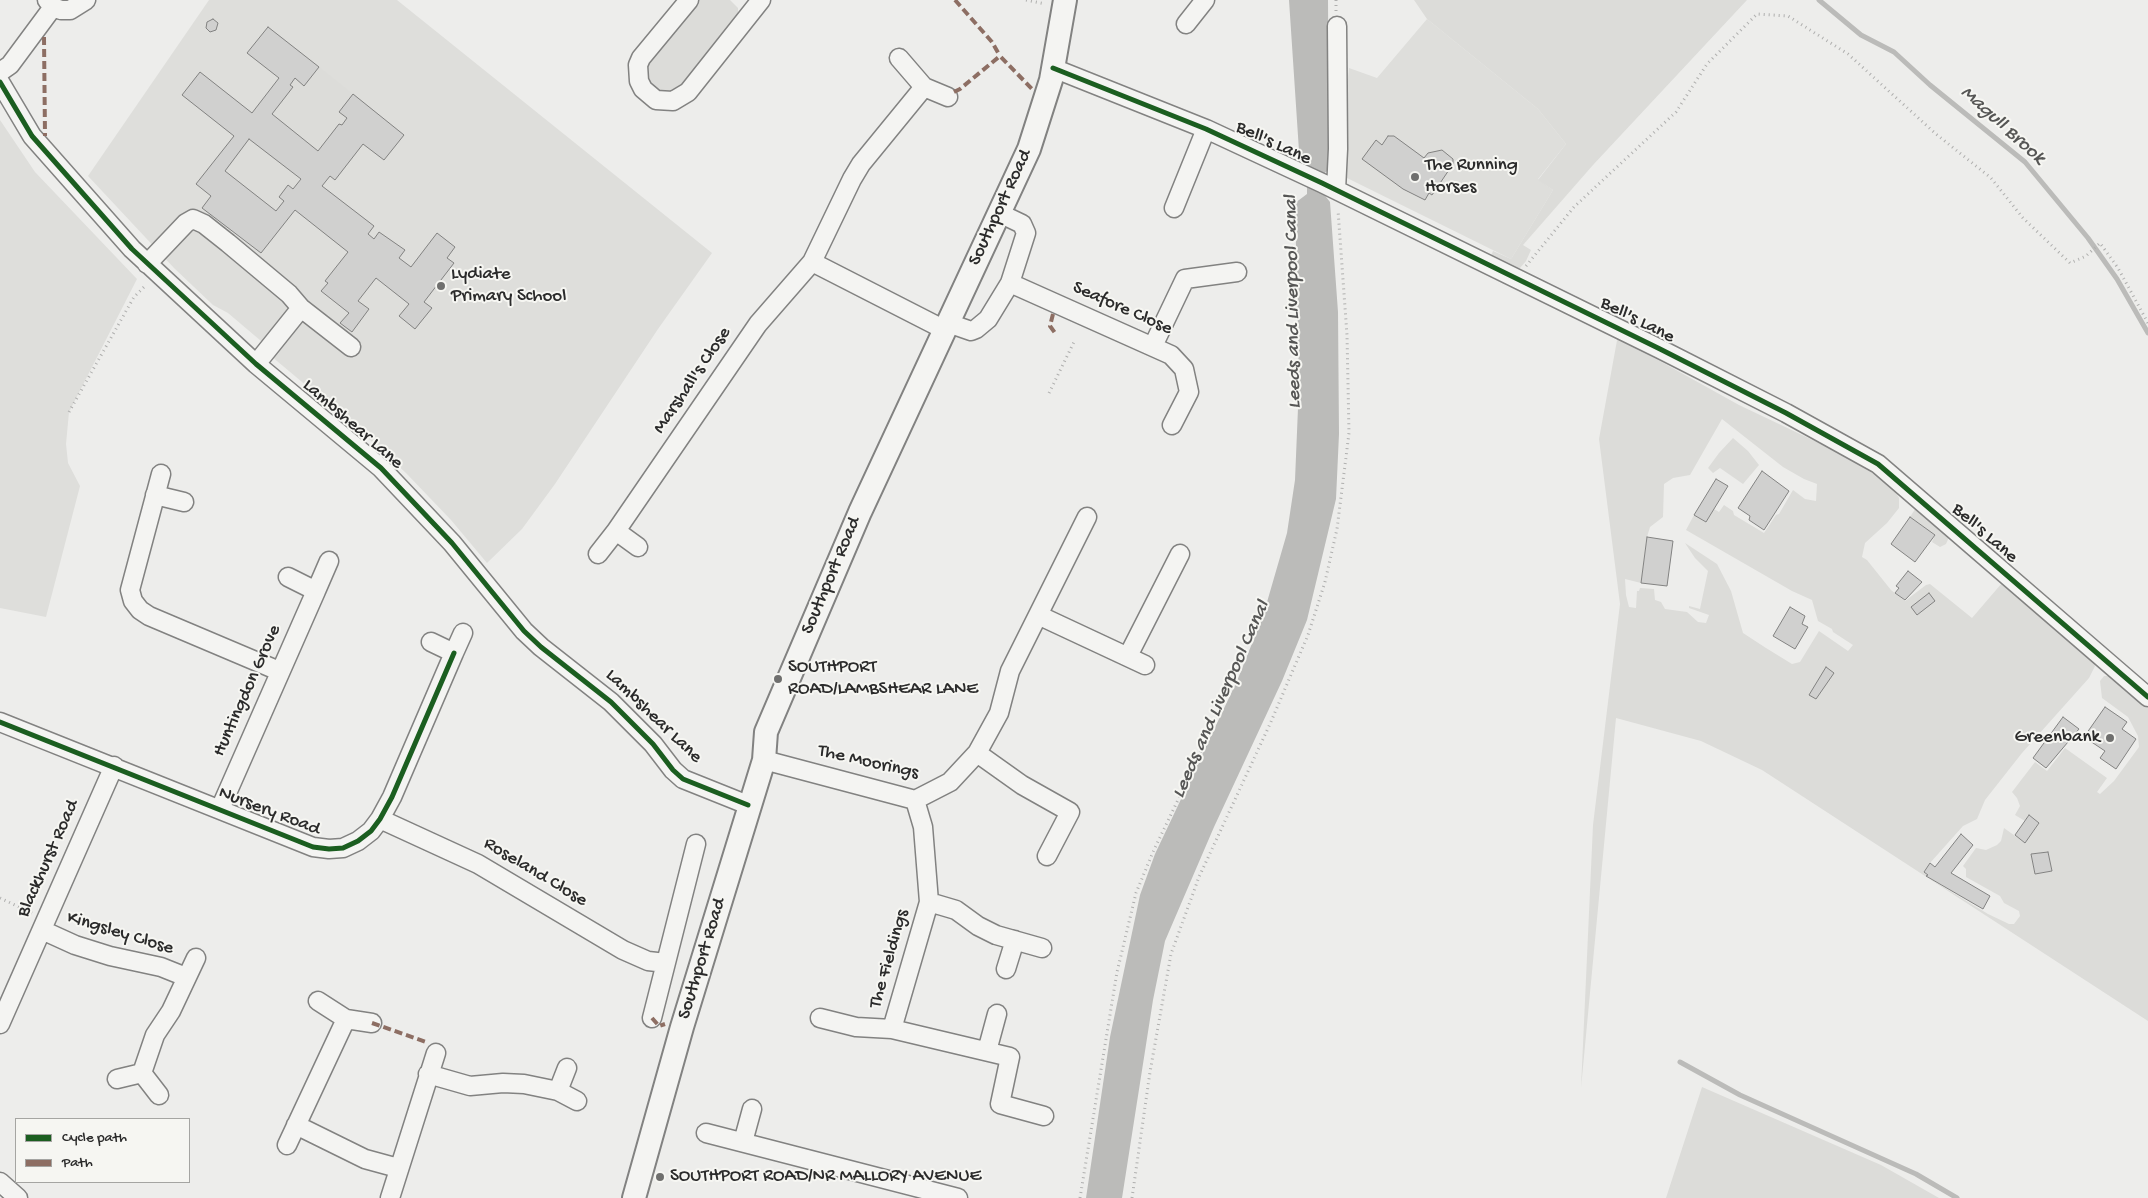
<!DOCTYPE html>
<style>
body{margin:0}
#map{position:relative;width:2148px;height:1198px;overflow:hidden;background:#ededeb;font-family:"Gochi Hand",sans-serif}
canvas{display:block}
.legend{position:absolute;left:15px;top:1118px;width:175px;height:65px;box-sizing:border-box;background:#f6f6f2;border:1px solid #a5a5a2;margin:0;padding:6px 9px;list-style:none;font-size:15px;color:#2b2b2b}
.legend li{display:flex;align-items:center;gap:10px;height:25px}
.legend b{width:25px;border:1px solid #a5a5a2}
</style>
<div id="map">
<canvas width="2148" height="1198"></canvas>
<ul class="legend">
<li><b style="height:6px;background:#1b5e20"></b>Cycle path</li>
<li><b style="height:6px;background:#8d6e63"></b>Path</li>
</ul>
</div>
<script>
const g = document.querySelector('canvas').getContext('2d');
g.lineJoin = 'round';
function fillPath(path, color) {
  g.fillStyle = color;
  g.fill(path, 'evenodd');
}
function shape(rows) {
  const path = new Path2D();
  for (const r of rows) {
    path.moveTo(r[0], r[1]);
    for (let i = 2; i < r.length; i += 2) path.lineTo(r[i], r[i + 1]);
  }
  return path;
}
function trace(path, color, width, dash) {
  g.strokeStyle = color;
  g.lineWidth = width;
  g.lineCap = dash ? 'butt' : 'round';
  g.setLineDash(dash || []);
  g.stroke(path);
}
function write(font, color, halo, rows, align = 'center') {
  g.font = font + ' "Gochi Hand",sans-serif';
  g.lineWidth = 4;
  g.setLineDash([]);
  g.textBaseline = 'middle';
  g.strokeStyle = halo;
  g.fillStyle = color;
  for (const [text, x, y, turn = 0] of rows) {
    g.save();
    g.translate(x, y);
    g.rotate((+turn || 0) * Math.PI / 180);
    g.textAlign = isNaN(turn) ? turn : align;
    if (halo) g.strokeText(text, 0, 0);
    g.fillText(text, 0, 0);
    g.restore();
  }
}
fillPath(shape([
 [209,0,397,0,712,253,658,329,555,484,522,529,487,563,451,520,406,473,357,428,271,356,274,352,228,313,213,305,174,268,88,176],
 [1427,19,1538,109,1566,144,1538,179,1553,190,1511,259,1345,177,1339,161,1349,68,1377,78],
 [0,120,35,172,137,279,69,412,66,444,68,463,80,486,46,617,0,608]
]), '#dededb');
fillPath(shape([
 [699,0,730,0,738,8,738,16,684,86,672,93,659,90,649,80,647,75,648,65],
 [1414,0,1747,0,1593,165,1523,245,1531,250,1526,261,1520,268,1506,266,1491,256,1493,251,1511,259,1553,190,1538,180,1566,144,1538,109,1427,19],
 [319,67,353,94,339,112,347,118,342,125,339,124,318,151,272,114,293,88,290,85,295,78,305,85],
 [249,139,301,179,293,189,288,185,279,197,284,201,276,211,225,171],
 [1618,335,1649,355,1739,405,1842,454,1880,478,1894,489,1899,498,1899,508,1887,523,1865,543,1862,557,1867,560,1891,590,1905,601,1926,585,1930,584,1972,618,2002,583,2093,660,2095,666,2089,678,2022,753,1985,800,1977,819,1963,826,1930,863,1924,871,1928,875,1927,877,1988,914,2009,924,2014,924,2020,916,2019,911,2004,903,2000,896,1966,877,1966,869,1963,866,1976,848,1986,850,1997,845,2001,841,2004,828,2025,843,2039,824,2029,815,2025,821,2015,815,2020,806,2017,798,2012,792,2035,762,2047,771,2065,748,2107,778,2097,792,2100,794,2114,781,2139,747,2138,736,2128,717,2102,698,2100,681,2104,676,2112,676,2148,708,2148,1021,1762,770,1701,741,1616,718,1581,1088,1593,825,1620,604,1599,439],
 [1722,419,1783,467,1804,479,1817,484,1816,501,1805,499,1793,490,1779,514,1776,515,1764,533,1734,515,1733,511,1724,505,1719,512,1714,509,1706,522,1694,515,1686,530,1792,591,1812,600,1818,621,1832,629,1833,632,1853,645,1848,651,1819,631,1800,662,1792,664,1766,648,1743,633,1731,591,1717,564,1685,543,1695,558,1708,571,1700,609,1689,606,1689,608,1709,615,1706,623,1698,622,1687,612,1665,609,1661,602,1655,600,1654,589,1640,588,1639,591,1637,591,1636,608,1629,607,1626,595,1625,579,1641,583,1647,537,1650,527,1663,517,1664,484,1673,478,1690,475],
 [2048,852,2052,871,2035,874,2031,854],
 [1733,438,1748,451,1759,465,1743,484,1720,468,1713,473,1708,468,1719,453],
 [1917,506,1949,537,1946,544,1940,547,1932,542,1935,535,1910,517],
 [1702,1087,1881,1165,1939,1198,1666,1198]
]), '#dcdcd9');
fillPath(shape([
 [1289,0,1328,0,1329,169,1321,177,1319,188,1330,202,1338,312,1339,434,1336,499,1307,620,1282,681,1214,827,1165,941,1153,1000,1122,1198,1086,1198,1110,1037,1140,895,1155,854,1237,681,1263,616,1287,533,1295,480,1299,384,1295,203,1307,194,1307,159,1299,151]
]), '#bbbbb9');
trace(shape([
 [1819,0,1861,35,1894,52,1930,85,2025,162,2088,238,2117,279,2148,333],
 [1680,1062,1740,1095,1916,1174,1957,1198]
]), '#bbbbb9', 5);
const building = shape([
 [213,19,218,23,216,30,210,32,206,28,207,22,213,19],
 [268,27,319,67,304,86,295,78,290,85,293,87,272,114,318,151,339,124,342,125,347,118,339,112,353,94,404,135,384,160,363,144,335,180,330,176,322,186,374,226,368,234,374,239,379,232,405,250,399,258,411,267,437,233,455,247,447,258,454,263,424,302,432,308,415,329,399,316,409,304,376,278,358,301,369,309,352,332,340,323,349,313,321,291,328,283,325,281,348,252,295,210,261,253,202,208,211,196,196,184,234,136,182,95,200,72,252,113,279,78,247,53,268,27],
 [249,139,301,179,293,189,288,185,279,197,284,201,276,211,225,171,249,139],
 [1388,136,1394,136,1424,158,1428,153,1442,150,1453,159,1453,164,1432,195,1429,193,1425,200,1403,189,1362,159,1376,140,1382,145,1388,136],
 [1762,471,1789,491,1764,530,1749,520,1750,516,1738,508,1762,471],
 [1716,479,1728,486,1706,522,1694,515,1716,479],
 [1910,517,1935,535,1915,562,1891,544,1910,517],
 [1647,537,1673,541,1667,586,1641,583,1647,537],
 [1908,571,1922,582,1905,600,1895,593,1899,588,1896,586,1908,571],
 [1929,593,1935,601,1917,615,1911,607,1929,593],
 [1790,607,1805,616,1802,624,1808,627,1795,649,1773,636,1790,607],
 [1826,667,1834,673,1816,699,1809,695,1826,667],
 [2105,707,2127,722,2122,729,2136,739,2116,769,2100,758,2105,751,2084,737,2105,707],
 [2063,717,2079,729,2046,768,2033,758,2063,717],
 [2029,815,2039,823,2025,843,2015,835,2029,815],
 [1961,834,1973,845,1951,873,1990,896,1983,909,1926,876,1928,875,1924,872,1930,863,1935,867,1961,834],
 [2048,852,2052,871,2035,874,2031,854,2048,852]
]);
fillPath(building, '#d0d0cf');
trace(building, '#828281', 1);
const minor = shape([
 [47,0,53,7,61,10,70,10,86,0],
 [689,0,641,58,638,65,639,81,643,89,656,100,673,101,688,92,761,0],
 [1186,24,1205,0],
 [899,58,924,87,948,97],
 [1053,68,1206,129,1322,183,1660,349,1786,413,1878,464,2148,697],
 [0,72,10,65,53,7],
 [0,82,32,136,132,249,256,364,381,468,452,543,524,631,541,647,611,702,653,744,673,770,683,779,748,805],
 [1336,190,1338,149,1337,26],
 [1174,208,1206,129],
 [812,262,945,330],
 [147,264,186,223,193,219,204,224,228,243,289,294,301,308,256,364],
 [1010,283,1171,355,1184,369,1189,392,1172,425],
 [301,308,351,347],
 [948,323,971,331,976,329,988,319,1010,283,1026,233,1022,224,999,213],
 [1153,346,1185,279,1237,272],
 [161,474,130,590,133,601,140,610,149,616,279,671],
 [155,495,184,502],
 [616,531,758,324,812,262,852,179,861,164,924,87],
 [598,554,616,531,638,547],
 [288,577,316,591,329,561],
 [1038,615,1145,665],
 [431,642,454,653,463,633],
 [1128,656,1180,554],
 [0,722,313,847,329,849,343,848,358,841,371,831,380,819,392,797,454,653],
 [977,753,1022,785,1070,812,1047,856],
 [764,760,915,800,950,782,977,753,999,713,1010,671,1087,517],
 [220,809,316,591],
 [380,819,478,864,623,950,648,961,666,963],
 [929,902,956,910,978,926,996,935,1042,948],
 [42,930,75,945,110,956,161,967,186,977],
 [1006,969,1015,940],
 [318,1001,346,1019,372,1023],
 [652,1018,696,844],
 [820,1018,856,1027,892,1029,1010,1057,1000,1104,1044,1116],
 [0,1024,114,766],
 [892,1029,929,902,923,827,915,800],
 [987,1051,997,1014],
 [567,1068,558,1091,577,1101],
 [142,1073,155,1035,171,1011,196,958],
 [428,1074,470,1086,503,1083,524,1084,558,1091],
 [117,1079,142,1073,159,1095],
 [296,1125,365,1159,398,1168],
 [706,1133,958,1198],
 [743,1142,752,1109],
 [287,1145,346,1019],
 [0,1182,18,1198],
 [390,1198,436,1053]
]);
const major = shape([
 [634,1198,682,1027,764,760,766,732,860,512,1029,149,1051,80,1065,0]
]);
trace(minor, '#828281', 21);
trace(major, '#828281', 26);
trace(shape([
 [1026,0,1045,4],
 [1336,0,1336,11],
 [1526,266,1574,207,1676,112,1707,64,1757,14,1788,16,1848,54,1936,134,1991,178,2023,218,2070,263,2086,256,2100,243,2118,268,2148,323],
 [1049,393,1074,342],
 [69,412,134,297,146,285],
 [0,898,32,913],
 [1080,1198,1117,972,1136,893,1153,852,1212,729],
 [1132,1198,1150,1072,1171,954,1199,877,1270,724,1308,635,1325,582,1337,529,1349,433,1347,335,1338,210]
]), '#afafae', 3, [1, 4]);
trace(minor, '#f4f4f2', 18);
trace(major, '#f4f4f2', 22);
trace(shape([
 [955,0,992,42,1000,56],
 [44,37,45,136],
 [954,92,960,89,1000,56,1032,89],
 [1053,314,1050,326,1055,333],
 [652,1018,659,1026,665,1024],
 [372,1023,426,1042]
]), '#8d6e63', 4, [8, 4]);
trace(shape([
 [1053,68,1206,129,1322,183,1660,349,1786,413,1878,464,2148,697],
 [0,82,32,136,132,249,256,364,381,468,452,543,524,631,541,647,611,702,653,744,673,770,683,779,748,805],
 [0,722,313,847,329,849,343,848,358,841,371,831,380,819,392,797,454,653]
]), '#1b5e20', 5);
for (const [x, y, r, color] of [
 [1415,177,5,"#6f6f6e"],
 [441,286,5,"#6f6f6e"],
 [778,679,5,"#6f6f6e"],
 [2110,738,5,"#6f6f6e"],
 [660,1177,5,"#6f6f6e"]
]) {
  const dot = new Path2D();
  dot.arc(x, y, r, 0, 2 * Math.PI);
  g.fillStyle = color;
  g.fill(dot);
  trace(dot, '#f6f6f2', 2);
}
write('19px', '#2b2b2b', '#f6f6f2', [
 ["Bell's Lane",1273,144,25],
 ["Southport Road",1001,208,-65],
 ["Seafore Close",1122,309,24],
 ["Bell's Lane",1637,321,27],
 ["Marshall's Close",693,381,-56],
 ["Lambshear Lane",352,425,41],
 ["Bell's Lane",1984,534,41],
 ["Southport Road",832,576,-67],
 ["Huntingdon Grove",248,691,-66],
 ["Lambshear Lane",653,717,44],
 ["The Moorings",868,763,13],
 ["Nursery Road",269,812,21],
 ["Blackhurst Road",49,859,-66],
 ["Roseland Close",535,873,31],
 ["Kingsley Close",120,934,17],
 ["Southport Road",703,959,-73],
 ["The Fieldings",890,959,-74]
]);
write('19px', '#2b2b2b', '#f6f6f2', [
 ["The Running",1425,166],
 ["Horses",1425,188],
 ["Lydiate",451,275],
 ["Primary School",451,297],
 ["SOUTHPORT",788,668],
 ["ROAD/LAMBSHEAR LANE",788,690],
 ["Greenbank",2100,738,"right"],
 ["SOUTHPORT ROAD/NR MALLORY AVENUE",670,1177]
], 'left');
write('italic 20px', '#565655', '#f6f6f2', [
 ["Magull Brook",2002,126,42],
 ["Leeds and Liverpool Canal",1294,302,-91],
 ["Leeds and Liverpool Canal",1222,700,-66]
]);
</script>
